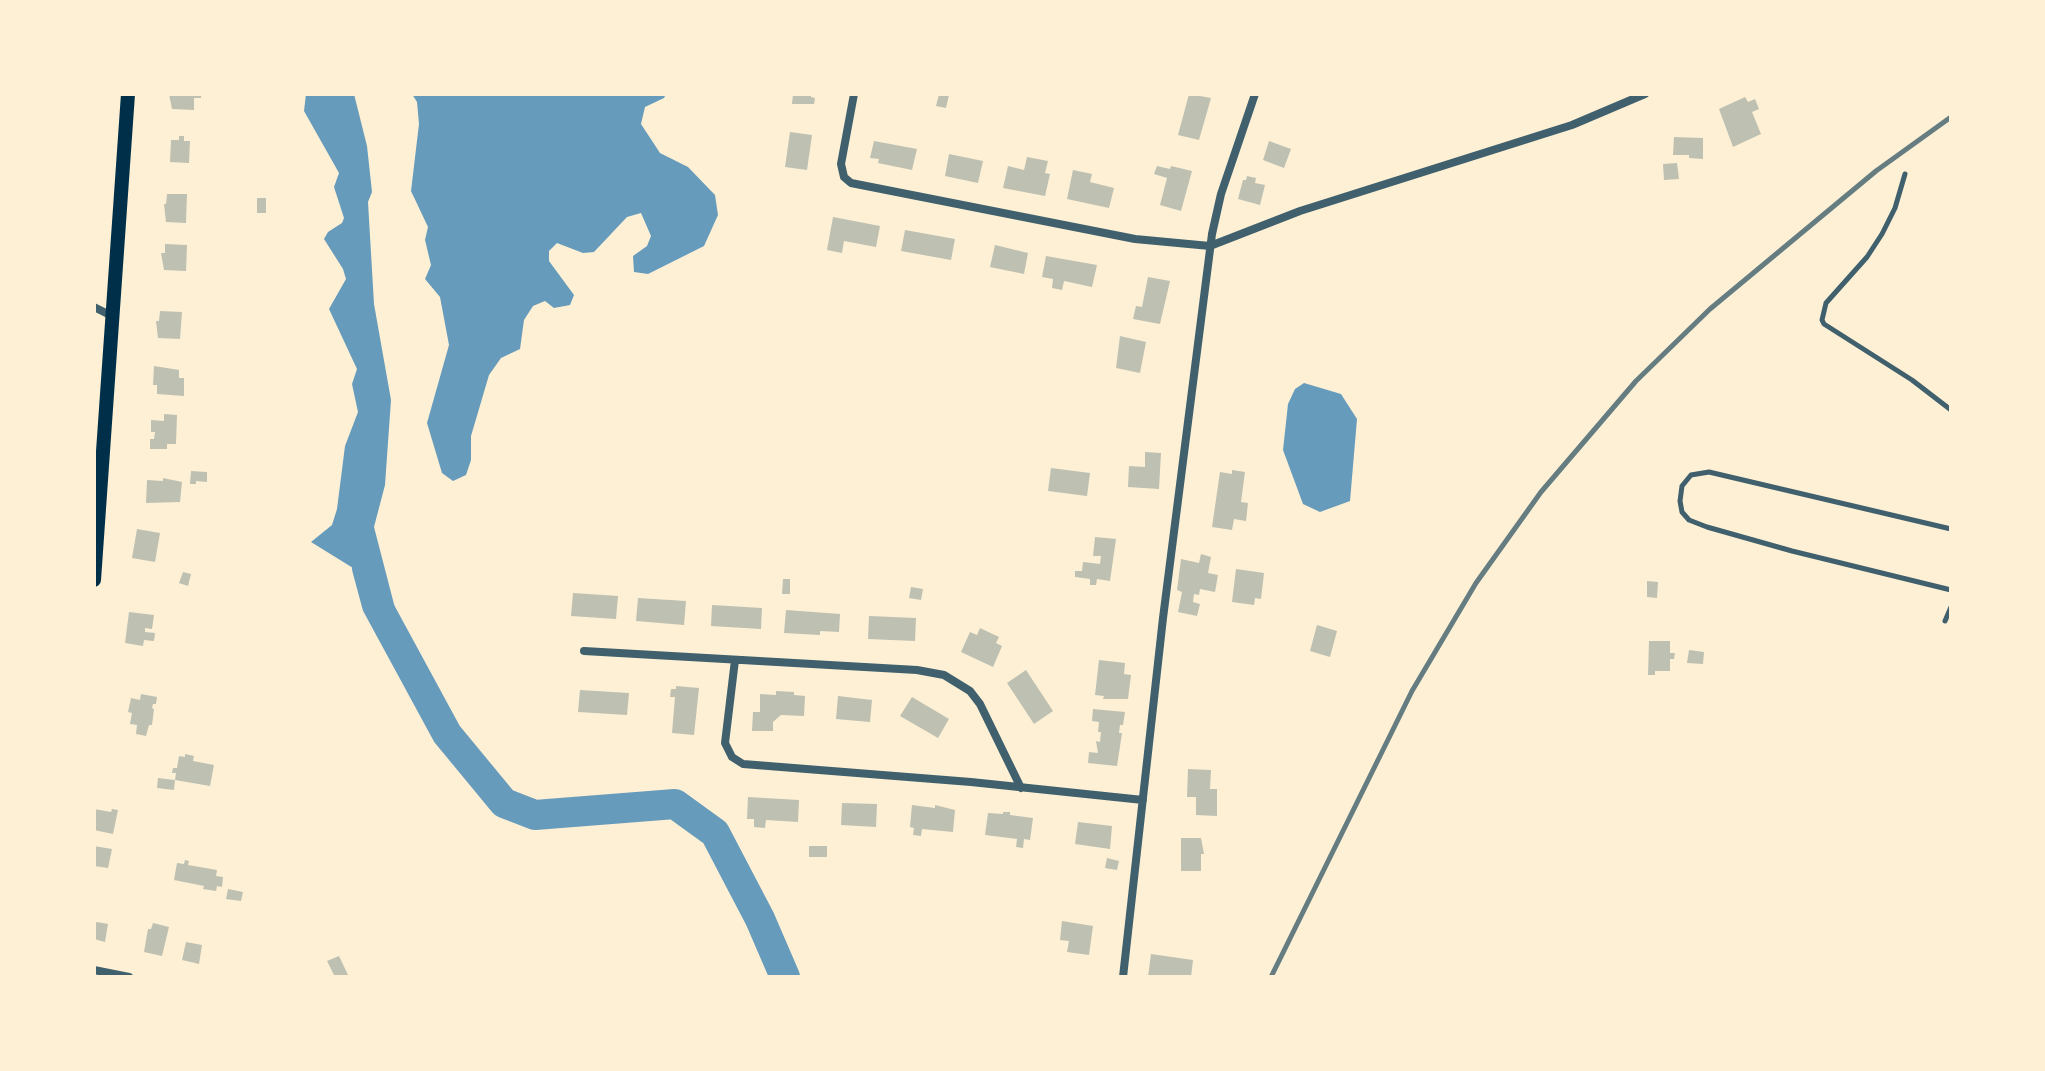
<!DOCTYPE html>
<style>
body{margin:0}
#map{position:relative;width:2045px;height:1071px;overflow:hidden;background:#fdf0d5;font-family:Jost,sans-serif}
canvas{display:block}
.frame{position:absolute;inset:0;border:96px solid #fdf0d5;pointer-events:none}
</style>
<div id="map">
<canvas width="2045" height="1071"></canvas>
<div class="frame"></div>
</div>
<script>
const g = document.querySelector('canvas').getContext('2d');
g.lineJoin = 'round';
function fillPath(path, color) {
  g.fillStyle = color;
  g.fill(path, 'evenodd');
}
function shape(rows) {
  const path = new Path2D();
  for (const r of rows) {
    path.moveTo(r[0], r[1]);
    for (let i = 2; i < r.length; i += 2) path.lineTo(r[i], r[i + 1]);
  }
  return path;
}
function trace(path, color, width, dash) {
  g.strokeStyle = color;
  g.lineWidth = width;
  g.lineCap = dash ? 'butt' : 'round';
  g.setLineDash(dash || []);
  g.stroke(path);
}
fillPath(shape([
 [306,94,354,94,367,146,372,192,368,202,374,304,391,400,385,485,374,527,395,608,377,605,353,568,311,542,332,525,337,509,345,446,358,412,352,384,357,369,329,309,346,279,343,269,324,239,328,232,342,223,344,218,334,187,339,173,304,111],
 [412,94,666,94,664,98,645,107,641,124,660,153,688,167,715,195,718,215,704,246,648,274,634,272,633,256,647,246,651,236,641,213,627,217,594,252,583,253,557,243,549,251,549,261,574,295,570,305,554,308,545,301,533,306,524,320,520,349,501,358,489,375,471,436,471,460,466,475,453,481,442,473,427,423,449,345,440,297,425,279,431,265,425,240,428,227,411,191,419,124,417,102],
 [1304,383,1341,394,1357,419,1350,501,1320,512,1303,504,1283,450,1288,404,1295,389]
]), '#669bbc');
trace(shape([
 [367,568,377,605,447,734,504,803,535,815,675,804,715,833,760,919,785,977]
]), '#669bbc', 30);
fillPath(shape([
 [169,94,201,94,201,98,194,98,194,110,172,109],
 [793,94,811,94,811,97,815,98,814,104,792,104],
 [939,94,949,95,946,108,936,106],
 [1189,94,1211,98,1199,140,1178,135],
 [1745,97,1748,102,1755,99,1759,109,1752,112,1761,134,1733,147,1719,109],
 [790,132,812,135,807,170,785,167],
 [179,136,184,136,184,141,190,141,189,163,170,162,171,140,179,140],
 [1674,137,1703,138,1703,159,1689,158,1689,155,1673,155],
 [874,141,917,149,912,170,878,163,879,159,870,158],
 [1269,141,1291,149,1284,168,1263,160],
 [949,154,983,161,978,183,945,176],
 [1027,157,1048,161,1045,173,1050,174,1045,196,1003,188,1008,166,1024,170],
 [1677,163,1679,179,1664,180,1663,164],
 [1157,166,1170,169,1171,166,1192,171,1181,211,1160,205,1167,178,1154,174],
 [1073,170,1092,174,1090,182,1114,188,1109,208,1067,199],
 [1247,176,1256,178,1255,183,1265,185,1260,205,1238,199,1243,180,1246,180],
 [167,194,187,194,186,223,166,222,164,204,166,204],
 [257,198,266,198,266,213,257,213],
 [833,217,880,226,876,247,844,241,842,253,827,250],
 [905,230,955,239,951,260,901,251],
 [165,244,187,245,186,271,164,270,161,253,165,253],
 [995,245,1028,253,1024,274,990,267],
 [1046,256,1097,265,1092,287,1064,281,1062,290,1052,288,1053,279,1042,277],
 [1148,277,1170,281,1160,324,1133,319,1136,306,1142,307],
 [160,311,182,312,180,339,158,338,156,321,159,321],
 [1120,336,1146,342,1140,373,1116,368],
 [154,366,179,370,179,378,184,378,184,396,157,394,157,385,153,385],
 [164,414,177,415,176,444,167,444,167,449,150,449,150,439,154,439,155,432,151,432,151,420,164,421],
 [1145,452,1161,453,1159,489,1128,487,1129,466,1145,467],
 [1051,468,1090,473,1087,496,1048,491],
 [1232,470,1245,472,1241,502,1248,503,1246,521,1234,519,1232,530,1212,527,1220,472,1232,474],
 [191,471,207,472,207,482,196,481,196,484,190,484],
 [163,478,182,482,180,502,146,503,147,480,163,481],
 [137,529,160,533,155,562,132,558],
 [1095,537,1116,539,1110,581,1097,579,1096,585,1090,585,1090,579,1075,577,1075,571,1082,571,1083,562,1100,564,1101,556,1093,556],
 [1201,554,1211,557,1208,573,1218,575,1215,592,1200,589,1199,595,1194,594,1193,602,1200,604,1197,616,1178,612,1182,592,1177,590,1181,559,1199,563],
 [1236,569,1264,573,1261,599,1255,598,1254,605,1232,602],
 [183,572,191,574,188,586,179,583],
 [783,579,790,579,790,594,782,594],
 [1647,581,1658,582,1657,598,1647,597],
 [911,587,923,589,921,600,909,598],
 [573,593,618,596,616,619,571,616],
 [638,598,686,601,684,625,636,621],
 [712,605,762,608,761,629,711,626],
 [786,610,840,614,839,632,820,631,820,635,784,633],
 [129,612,154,615,152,629,145,628,145,632,155,633,154,641,144,640,143,646,125,643],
 [869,616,916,618,915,641,868,639],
 [1317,625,1337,631,1330,657,1310,651],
 [980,628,999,637,996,643,1002,646,993,667,961,652,970,632,977,635],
 [1649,641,1670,641,1670,653,1675,653,1674,659,1670,659,1670,671,1655,671,1655,675,1648,675],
 [1689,650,1704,652,1703,664,1687,663],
 [1099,660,1125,663,1124,674,1131,675,1128,699,1103,699,1104,696,1095,695],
 [1026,670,1053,711,1034,724,1007,683],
 [676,686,699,688,694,735,672,733,675,697,670,697,671,689,676,689],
 [580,690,629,693,627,715,578,712],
 [776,691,794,692,794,695,805,696,804,716,781,715,773,722,773,731,752,731,753,712,760,712,760,694,776,695],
 [141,694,157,697,156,704,153,704,152,708,154,709,152,725,149,725,146,736,136,734,137,725,130,724,132,713,128,712,131,698,140,700],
 [838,696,872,700,870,722,836,719],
 [912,697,949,719,938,738,900,716],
 [1093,709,1125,712,1123,725,1120,725,1119,733,1122,733,1117,766,1088,763,1089,752,1098,753,1096,741,1100,742,1101,732,1098,732,1099,722,1092,721],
 [185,754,194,756,193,761,214,765,210,786,175,780,176,773,172,773,173,768,177,768,179,756,185,757],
 [1188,769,1211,770,1210,789,1217,789,1217,816,1196,815,1196,797,1187,797],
 [158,778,175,780,174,790,157,788],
 [748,797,799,800,798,822,766,820,765,828,754,827,754,819,747,819],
 [842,803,877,804,876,827,841,825],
 [912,805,935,808,935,805,955,810,953,832,922,829,921,836,913,835,914,828,910,827],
 [94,809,111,812,112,809,118,810,113,834,94,830],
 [1003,812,1010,812,1010,815,1033,818,1030,840,1024,839,1023,848,1016,847,1017,839,985,835,988,813,1003,814],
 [1078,822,1112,826,1110,849,1075,844],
 [1181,838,1201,838,1204,854,1201,854,1201,871,1181,871],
 [94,846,112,849,108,868,94,866],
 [809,846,827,846,827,857,809,857],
 [1107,858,1119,861,1117,870,1105,868],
 [185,860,189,861,188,865,217,870,216,876,223,877,222,887,217,886,216,891,203,889,204,886,174,880,177,863,184,864],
 [228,889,243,892,241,901,226,899],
 [1062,921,1093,926,1089,955,1067,952,1069,941,1060,940],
 [97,922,108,924,105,942,94,939,94,924],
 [153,923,169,927,162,956,144,952,148,929,151,929],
 [186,942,202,945,199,964,182,960],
 [1151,954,1193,960,1191,977,1148,977],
 [339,956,348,975,344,977,335,977,327,961]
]), '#bec0b2');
trace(shape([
 [1905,174,1895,208,1882,234,1867,257,1826,303,1822,320,1824,324,1912,380,1951,410],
 [1951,529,1709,472,1691,475,1682,486,1680,501,1682,512,1689,520,1707,527,1792,551,1951,590],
 [1945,621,1951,607]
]), '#3f606c', 5);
trace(shape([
 [854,94,841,164,844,177,851,183,1135,239,1210,246,1300,211,1572,125,1645,94],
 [94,307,114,317],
 [584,651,917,670,944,675,970,691,980,704,1021,788],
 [735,660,725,743,732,757,743,764,971,782,1143,800],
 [94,970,129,977],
 [1123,977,1163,618,1212,234,1221,194,1255,94]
]), '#3f606c', 8);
trace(shape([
 [94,580,128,94]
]), '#003049', 14);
trace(shape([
 [1271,977,1412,691,1476,583,1541,492,1636,381,1710,309,1876,171,1951,117]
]), '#657d81', 5);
</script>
